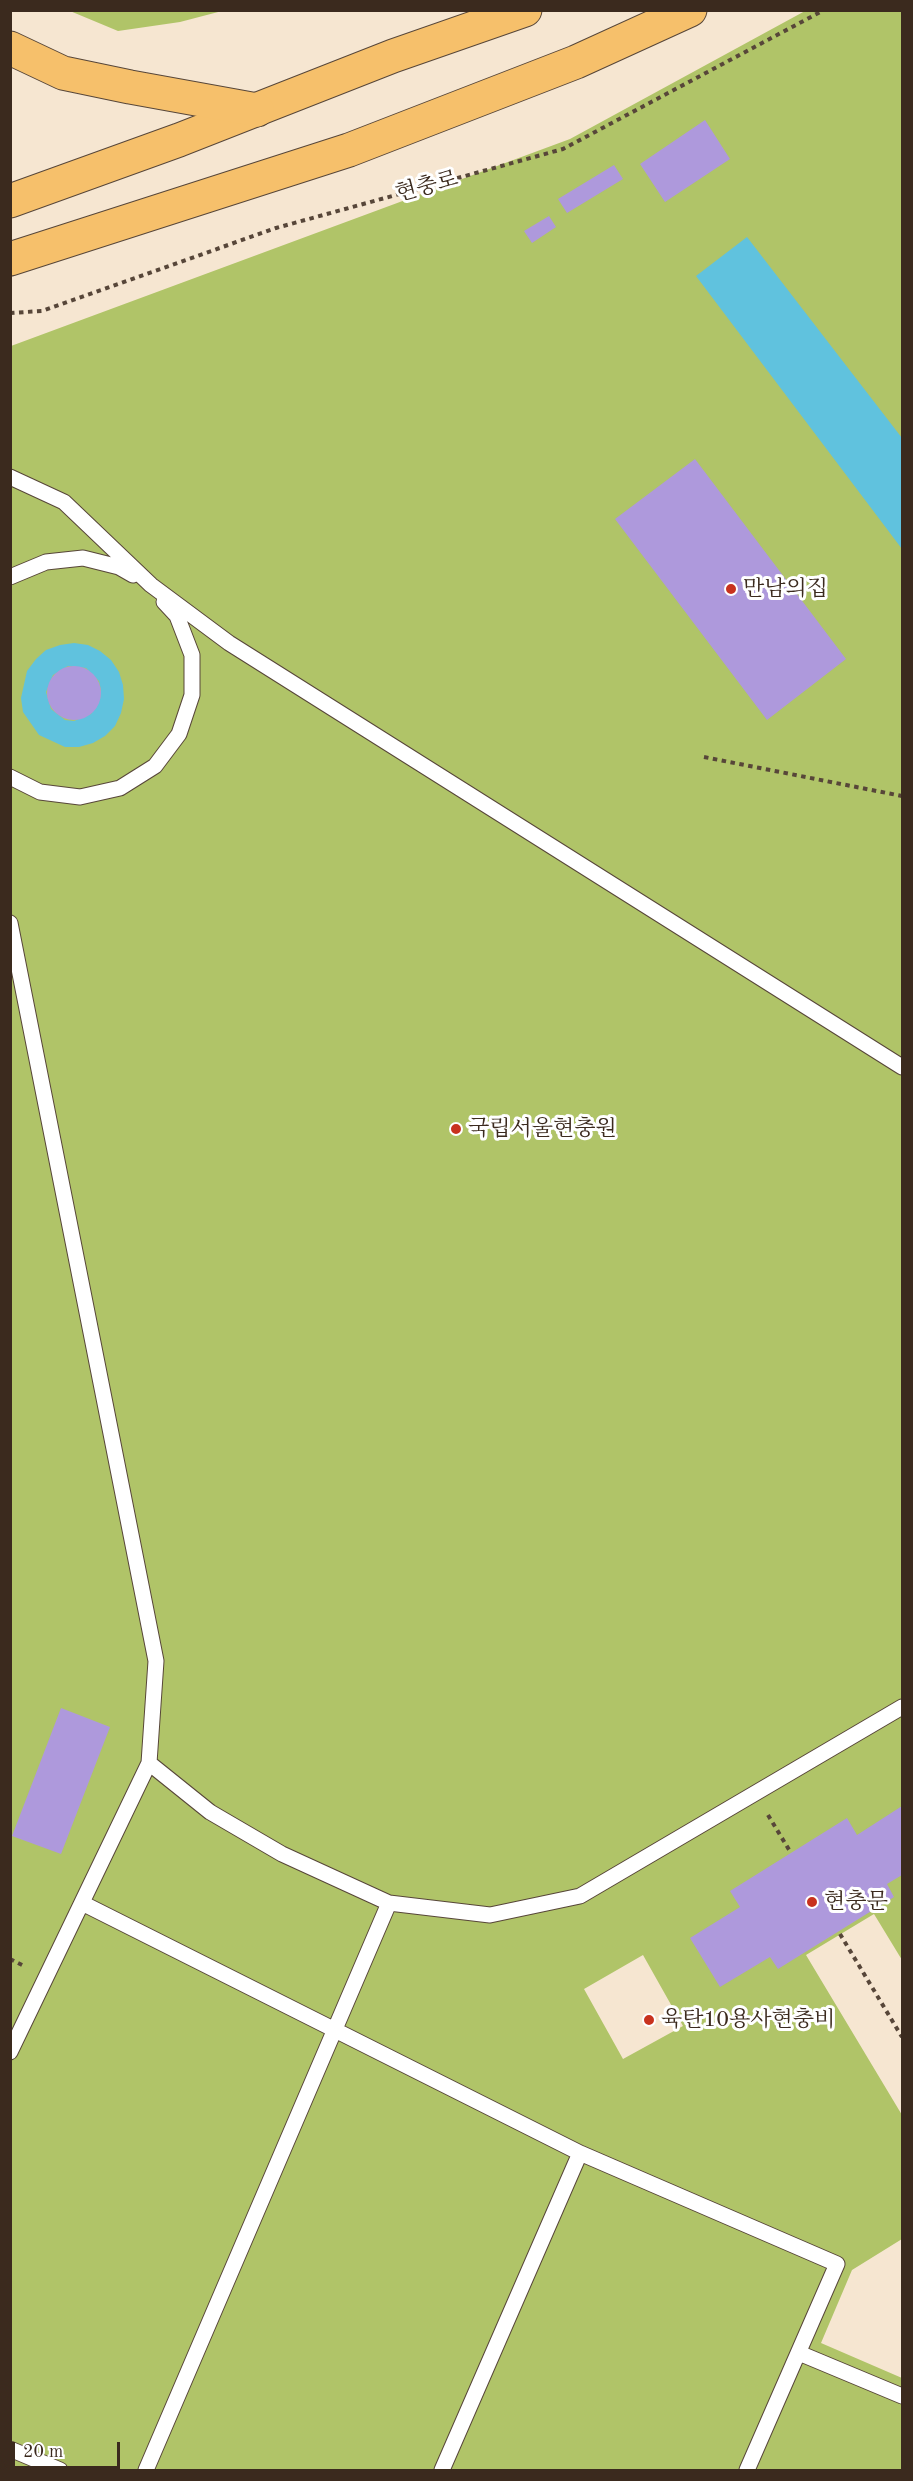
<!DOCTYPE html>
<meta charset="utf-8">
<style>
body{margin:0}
#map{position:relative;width:913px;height:2481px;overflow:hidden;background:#f6e6d1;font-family:"Old Standard TT",serif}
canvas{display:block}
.frame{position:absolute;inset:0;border:12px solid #3b2a1e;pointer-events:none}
.scale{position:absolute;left:12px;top:2442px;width:108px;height:27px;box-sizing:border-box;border:3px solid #3b2a1e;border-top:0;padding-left:8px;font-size:18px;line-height:21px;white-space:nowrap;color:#3b2a1e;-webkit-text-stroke:4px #fff;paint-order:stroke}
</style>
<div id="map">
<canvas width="913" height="2481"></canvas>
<div class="frame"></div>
<div class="scale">20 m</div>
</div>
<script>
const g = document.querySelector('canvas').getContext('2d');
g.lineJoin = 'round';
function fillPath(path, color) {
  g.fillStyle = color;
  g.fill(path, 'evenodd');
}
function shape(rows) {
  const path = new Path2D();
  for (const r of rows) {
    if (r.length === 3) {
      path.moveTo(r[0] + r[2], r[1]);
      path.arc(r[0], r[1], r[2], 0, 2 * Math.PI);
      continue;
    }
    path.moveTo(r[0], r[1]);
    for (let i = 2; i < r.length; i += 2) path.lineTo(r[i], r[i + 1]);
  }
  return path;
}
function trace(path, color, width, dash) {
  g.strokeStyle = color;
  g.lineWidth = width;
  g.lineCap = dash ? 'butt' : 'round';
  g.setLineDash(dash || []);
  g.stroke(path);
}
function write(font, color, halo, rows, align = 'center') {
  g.font = font + ' "Old Standard TT","Noto Serif KR",serif';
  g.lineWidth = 6;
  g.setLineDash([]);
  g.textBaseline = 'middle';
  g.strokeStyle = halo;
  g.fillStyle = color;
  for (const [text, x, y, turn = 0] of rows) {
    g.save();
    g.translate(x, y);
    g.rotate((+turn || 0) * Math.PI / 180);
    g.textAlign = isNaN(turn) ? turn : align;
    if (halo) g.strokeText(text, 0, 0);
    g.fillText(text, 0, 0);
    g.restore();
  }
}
fillPath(shape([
 [70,11,222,11,180,22,118,31],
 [805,11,902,11,902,1960,874,1914,806,1955,902,2115,902,2239,852,2270,821,2343,902,2378,902,2470,11,2470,11,346,570,139],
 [643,1955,683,2026,623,2059,584,1989]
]), '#b0c468');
fillPath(shape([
 [747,237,902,438,902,549,696,276],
 [74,643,88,645,100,651,111,660,119,672,123,685,124,699,121,713,115,726,105,736,93,743,79,747,65,747,39,735,23,712,21,698,27,671,36,659,46,650,60,645],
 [68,666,86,668,99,681,101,690,100,699,91,714,74,721,65,720,51,709,46,692,53,675]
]), '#60c2de');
fillPath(shape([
 [705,120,730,159,665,202,640,164],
 [614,165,623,179,567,213,558,199],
 [549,216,556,227,532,243,524,231],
 [695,459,846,659,767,720,615,519],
 [74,693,27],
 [61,1708,110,1727,61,1854,12,1836],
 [902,1806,902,1875,887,1884,894,1897,778,1969,770,1957,720,1987,690,1938,740,1907,730,1891,847,1818,857,1835]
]), '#ae99dc');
const service = shape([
 [10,477,64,502,151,585,229,643,902,1067],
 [10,577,46,562,83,558,119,567,133,575],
 [10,777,40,792,80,797,120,788,155,766,179,734,192,695,192,655,177,616,164,602],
 [10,923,156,1661,149,1763,210,1812,282,1854,389,1903,490,1915,580,1896,902,1707],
 [82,1903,580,2153,837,2264,747,2470],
 [10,2052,149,1763],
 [799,2353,902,2396],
 [10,2449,60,2470],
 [146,2470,389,1903],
 [442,2470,580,2153]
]);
const primary = shape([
 [10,201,179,140,393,56,525,10],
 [10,259,349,150,576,62,690,10]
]);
const trunk = shape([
 [10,48,63,73,130,87,257,110]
]);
trace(service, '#574639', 17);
trace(primary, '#574639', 35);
trace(trunk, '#574639', 35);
trace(shape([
 [10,313,42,311,276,228,563,149,824,10],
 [704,757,902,796],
 [768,1815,791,1853],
 [840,1934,902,2037],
 [10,1959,24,1966]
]), '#574639', 4, [4.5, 4.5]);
trace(service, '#fff', 15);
trace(primary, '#f6c06b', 33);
trace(trunk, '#f6c06b', 33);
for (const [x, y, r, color] of [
 [731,589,6,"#c8321e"],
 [456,1129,6,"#c8321e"],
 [812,1902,6,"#c8321e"],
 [649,2020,6,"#c8321e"]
]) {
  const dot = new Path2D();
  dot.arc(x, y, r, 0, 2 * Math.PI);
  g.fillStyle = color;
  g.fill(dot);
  trace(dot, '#fff', 2);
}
write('22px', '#3b2a1e', '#fff', [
 ["현충로",427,187,-15]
]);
write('22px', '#3b2a1e', '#fff', [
 ["만남의집",743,589],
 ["국립서울현충원",468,1129],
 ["현충문",824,1902],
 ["육탄10용사현충비",661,2020]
], 'left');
</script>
